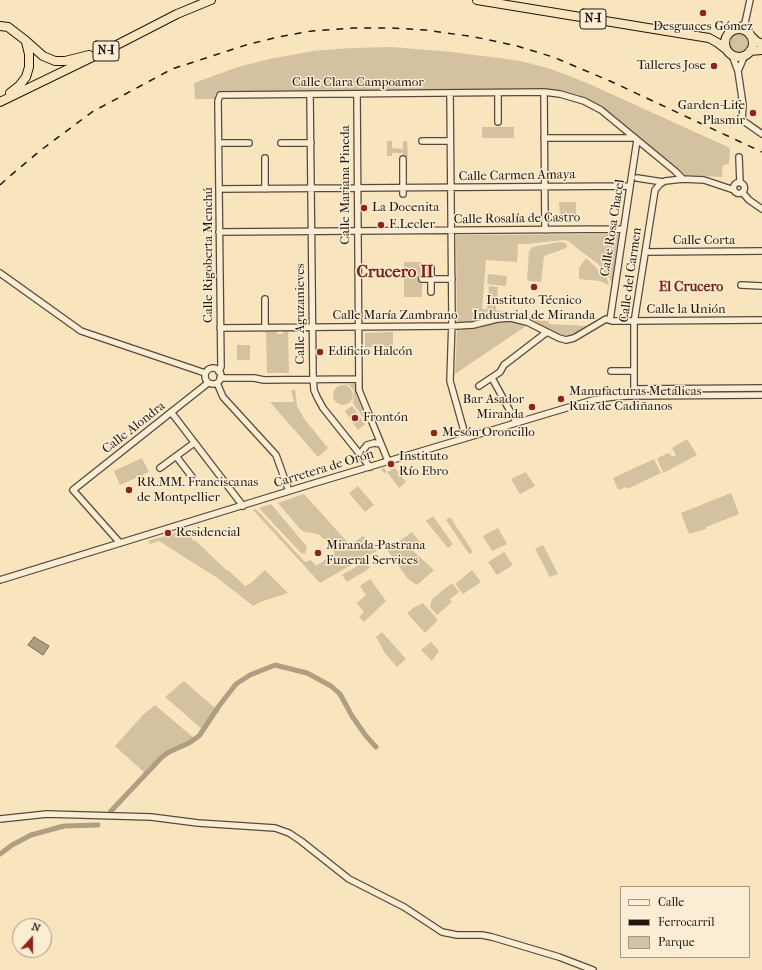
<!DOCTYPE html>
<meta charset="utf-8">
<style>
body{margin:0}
#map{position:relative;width:762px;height:970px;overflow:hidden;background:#f8e4bd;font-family:"IM FELL French Canon",serif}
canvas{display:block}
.legend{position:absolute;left:620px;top:886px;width:130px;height:72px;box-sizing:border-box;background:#faedd4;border:1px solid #a39786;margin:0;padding:5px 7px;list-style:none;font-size:12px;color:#211610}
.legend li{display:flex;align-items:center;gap:8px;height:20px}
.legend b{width:20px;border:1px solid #a39786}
.north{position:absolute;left:12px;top:918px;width:40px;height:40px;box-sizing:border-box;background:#faedd4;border:1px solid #a39786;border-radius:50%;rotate:21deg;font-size:11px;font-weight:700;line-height:16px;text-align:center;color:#211610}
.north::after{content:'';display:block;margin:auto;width:14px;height:18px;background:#8f2418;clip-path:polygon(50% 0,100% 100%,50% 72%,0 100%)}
</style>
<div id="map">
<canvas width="762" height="970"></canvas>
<ul class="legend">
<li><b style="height:5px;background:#faedd4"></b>Calle</li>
<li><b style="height:5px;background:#211610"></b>Ferrocarril</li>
<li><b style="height:11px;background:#d3c1a0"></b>Parque</li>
</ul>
<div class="north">N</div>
</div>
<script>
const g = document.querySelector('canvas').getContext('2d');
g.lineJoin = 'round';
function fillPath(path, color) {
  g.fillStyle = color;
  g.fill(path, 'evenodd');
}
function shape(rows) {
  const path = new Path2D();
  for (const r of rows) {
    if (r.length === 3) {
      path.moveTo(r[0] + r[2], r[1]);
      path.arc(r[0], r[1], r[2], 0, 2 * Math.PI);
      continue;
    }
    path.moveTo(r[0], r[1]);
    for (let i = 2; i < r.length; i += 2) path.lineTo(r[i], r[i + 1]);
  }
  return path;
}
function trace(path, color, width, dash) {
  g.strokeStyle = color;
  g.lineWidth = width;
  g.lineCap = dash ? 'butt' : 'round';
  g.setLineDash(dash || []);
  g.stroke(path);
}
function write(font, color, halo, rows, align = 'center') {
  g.font = font + ' "IM FELL French Canon",serif';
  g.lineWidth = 3;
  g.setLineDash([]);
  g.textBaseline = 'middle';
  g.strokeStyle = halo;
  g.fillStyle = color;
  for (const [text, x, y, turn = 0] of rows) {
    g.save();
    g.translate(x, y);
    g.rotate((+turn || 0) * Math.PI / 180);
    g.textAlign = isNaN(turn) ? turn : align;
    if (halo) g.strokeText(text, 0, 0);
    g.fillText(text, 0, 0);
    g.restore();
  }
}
fillPath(shape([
 [739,43,9],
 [392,47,451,52,499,58,520,61,551,69,587,83,730,148,729,164,723,165,722,177,685,175,603,108,579,95,558,90,541,89,218,92,215,94,215,99,195,99,194,83,238,67,270,59,313,51,351,48],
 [482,127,514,127,514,138,482,138],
 [387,141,392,141,392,148,403,149,403,141,407,141,408,157,403,155,403,153,392,153,392,156,387,156],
 [559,202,576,202,576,215,560,215],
 [620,234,612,284,610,279,598,264,568,241,564,240,526,244,518,244,517,262,486,260,482,309,487,309,489,286,498,287,496,310,525,315,536,320,549,321,549,324,588,326,575,334,568,336,561,335,532,320,511,315,498,316,471,322,457,323,456,235],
 [559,242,566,243,567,246,566,248,544,256,541,282,527,281,529,251,533,247],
 [586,258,607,278,609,285,600,281,579,279,579,268],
 [404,262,422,262,422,297,404,297],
 [488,274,507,276,506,286,487,284],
 [504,321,518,323,526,326,455,374,457,330,478,328],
 [266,331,277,331,277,334,283,334,283,331,288,331,289,373,267,373],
 [393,332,393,347,365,347,365,333],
 [237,345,250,345,250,360,237,360],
 [343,384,355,384,357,397,368,422,367,423,353,403,354,390,349,385],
 [343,395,10],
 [295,389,297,406,305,420,328,448,318,457,270,402,294,402,291,391],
 [352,406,365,424,358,430,345,411],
 [687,439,697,455,663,473,657,458,669,453,672,457,676,455,672,448],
 [142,458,149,472,120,485,114,471],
 [654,459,661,473,627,489,626,487,618,490,613,478],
 [384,468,387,472,395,468,406,482,399,488,387,472,384,473,381,469],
 [526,472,535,486,520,494,511,479],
 [358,486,374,505,365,512,349,493],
 [731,493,739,514,706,527,706,529,689,534,681,513],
 [304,494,350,545,363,536,377,551,363,558,320,583,253,510,256,509,305,562,311,560,316,566,335,553,325,540,318,534,305,532,300,529,278,503],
 [271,504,307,547,305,554,301,553,259,508],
 [433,516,453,544,448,548,426,521],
 [450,517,473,552,469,554,446,520],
 [498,528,507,544,492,551,483,536],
 [188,529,192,540,196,541,227,571,228,570,245,586,251,583,265,570,288,593,260,602,253,606,219,579,159,541,150,544,148,541],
 [412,532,423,546,413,551,434,570,417,585,408,579,387,550],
 [543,545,558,574,550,577,535,549],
 [504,552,513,565,497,575,488,562],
 [366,561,370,568,347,582,342,575],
 [472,570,481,582,463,594,455,584],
 [370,579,386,601,364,622,359,617,364,612,357,603,366,595,360,586],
 [452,583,459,592,450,599,452,602,437,615,430,607,432,599],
 [423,603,438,620,425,633,407,613,413,608],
 [382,632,406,659,397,667,385,653,376,637],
 [431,642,439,651,432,661,421,650],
 [184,681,215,708,202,729,165,697],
 [155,705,194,738,166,753,145,773,115,746,143,715]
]), '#d3c1a0');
const water = shape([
 [34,637,49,646,43,655,28,645,34,637]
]);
fillPath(water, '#af9e82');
trace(water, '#766854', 1);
trace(shape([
 [111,811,162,757,169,752,189,743,199,736,219,706,236,684,250,675,275,665,307,673,331,686,340,694,352,716,366,736,376,747],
 [0,854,12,845,31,835,64,826,98,825]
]), '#af9e82', 5);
const minor = shape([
 [736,30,745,23],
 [748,33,745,23,750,0],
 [732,55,738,71,743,105,742,120,762,134],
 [738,71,745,55],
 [544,92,545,230],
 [450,93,452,320,450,381,466,438],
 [498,93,498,122],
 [310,94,313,376,314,390,317,397,323,408,370,467],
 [357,94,359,390,388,461],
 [544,138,635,138],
 [422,141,450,141],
 [219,143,249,143],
 [281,143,311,143],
 [739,157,740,183],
 [265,158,265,189],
 [403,159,403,194],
 [637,178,663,182],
 [739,188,5.5],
 [219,189,630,186],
 [742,192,749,200,762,209],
 [219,232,623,229],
 [645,252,762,251],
 [431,267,431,292],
 [0,273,81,331,205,373],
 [422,279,452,279],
 [741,285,762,286],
 [265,299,265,328],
 [610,320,637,140],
 [220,328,456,326,473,325,497,319,511,318,527,322,559,338,566,340,574,338,606,319,612,321,631,321,762,320],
 [213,376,8],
 [611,371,634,371],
 [219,372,221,367,218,101,220,95,544,92,560,94,584,101,601,110,675,171,683,179],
 [220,378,254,378,264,380,359,379],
 [492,378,516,422],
 [217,383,223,397,276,455,289,491],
 [479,386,500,372,504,365,547,332],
 [634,389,762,388],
 [634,396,634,323,655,190,660,184,665,181,683,179,704,180,734,190],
 [171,412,243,506],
 [360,454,367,445,374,443,381,444],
 [176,456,192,477],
 [160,468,194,443],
 [120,543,73,490,208,383],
 [0,580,315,483,593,400,613,397,628,396,762,395],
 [0,819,47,814,151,817,198,823,275,828,289,833,301,841,349,879,404,907,442,932,457,935,482,935,492,937,559,957,593,970]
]);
const highway = shape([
 [477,0,709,38,718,43,727,50],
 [0,26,8,27,25,40,43,56,55,61,65,61,89,55],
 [739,43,14],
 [750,35,756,41,762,44],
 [750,51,762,50],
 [10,93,19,86,26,77,29,67,29,54,26,42],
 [0,102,107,50,177,14,211,0]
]);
trace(minor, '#574a3b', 8);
trace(highway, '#211610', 10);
trace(minor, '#faedd4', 5.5);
trace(highway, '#f8e4bd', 8);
trace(shape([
 [0,185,10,176,41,150,92,112,172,69,246,45,278,37,312,31,354,28,391,28,426,30,475,37,517,46,553,57,610,81,762,152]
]), '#211610', 1.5, [7, 7]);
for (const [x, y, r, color] of [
 [703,13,4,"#8f2418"],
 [714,66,4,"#8f2418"],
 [753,113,4,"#8f2418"],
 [364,208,4,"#8f2418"],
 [381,225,4,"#8f2418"],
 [534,287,4,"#8f2418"],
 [320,352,4,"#8f2418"],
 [561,399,4,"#8f2418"],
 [532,407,4,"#8f2418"],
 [355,418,4,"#8f2418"],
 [434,433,4,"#8f2418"],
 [391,464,4,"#8f2418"],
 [129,490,4,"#8f2418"],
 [168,533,4,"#8f2418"],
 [318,553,4,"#8f2418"]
]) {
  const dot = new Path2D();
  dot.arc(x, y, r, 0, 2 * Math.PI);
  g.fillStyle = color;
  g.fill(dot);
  trace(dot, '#faedd4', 1.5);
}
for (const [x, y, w] of [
 [593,19,26],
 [106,51,26]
]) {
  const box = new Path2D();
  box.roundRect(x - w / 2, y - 10, w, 20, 3);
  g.fillStyle = '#faedd4';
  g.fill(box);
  trace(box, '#211610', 1);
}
write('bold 12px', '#211610', null, [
 ["N-I",593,19],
 ["N-I",106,51]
]);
write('13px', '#211610', '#faedd4', [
 ["Desguaces Gómez",703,27,"center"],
 ["Talleres Jose",706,66,"right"],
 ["Garden-Life",745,106,"right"],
 ["Plasmir",745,121,"right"],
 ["La Docenita",372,208],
 ["E.Lecler",389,225],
 ["Instituto Técnico",534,301,"center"],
 ["Industrial de Miranda",534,316,"center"],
 ["Edificio Halcón",328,352],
 ["Manufacturas Metálicas",569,392],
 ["Ruiz de Cadiñanos",569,407],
 ["Bar Asador",524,400,"right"],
 ["Miranda",524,415,"right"],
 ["Frontón",363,418],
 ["Mesón Oroncillo",442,433],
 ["Instituto",399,457],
 ["Río Ebro",399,472],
 ["RR.MM. Franciscanas",137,483],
 ["de Montpellier",137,498],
 ["Residencial",176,533],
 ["Miranda-Pastrana",326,546],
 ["Funeral Services",326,561]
], 'left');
write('13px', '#211610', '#faedd4', [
 ["Calle Clara Campoamor",358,83],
 ["Calle Carmen Amaya",517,176,-1],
 ["Calle Mariana Pineda",346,185,-90],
 ["Calle Rosalía de Castro",517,219,-1],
 ["Calle Rosa Chacel",613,228,-81],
 ["Calle Corta",704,241],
 ["Calle Rigoberta Menchú",209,255,-90],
 ["Calle del Carmen",631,275,-82],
 ["Calle la Unión",686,310],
 ["Calle Aguzanieves",301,314,-90],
 ["Calle María Zambrano",395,316],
 ["Calle Alondra",134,428,-38],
 ["Carretera de Orón",324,469,-17]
]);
write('bold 14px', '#7a1f14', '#faedd4', [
 ["El Crucero",691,288]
]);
write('bold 17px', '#7a1f14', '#faedd4', [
 ["Crucero II",395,273]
]);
</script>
